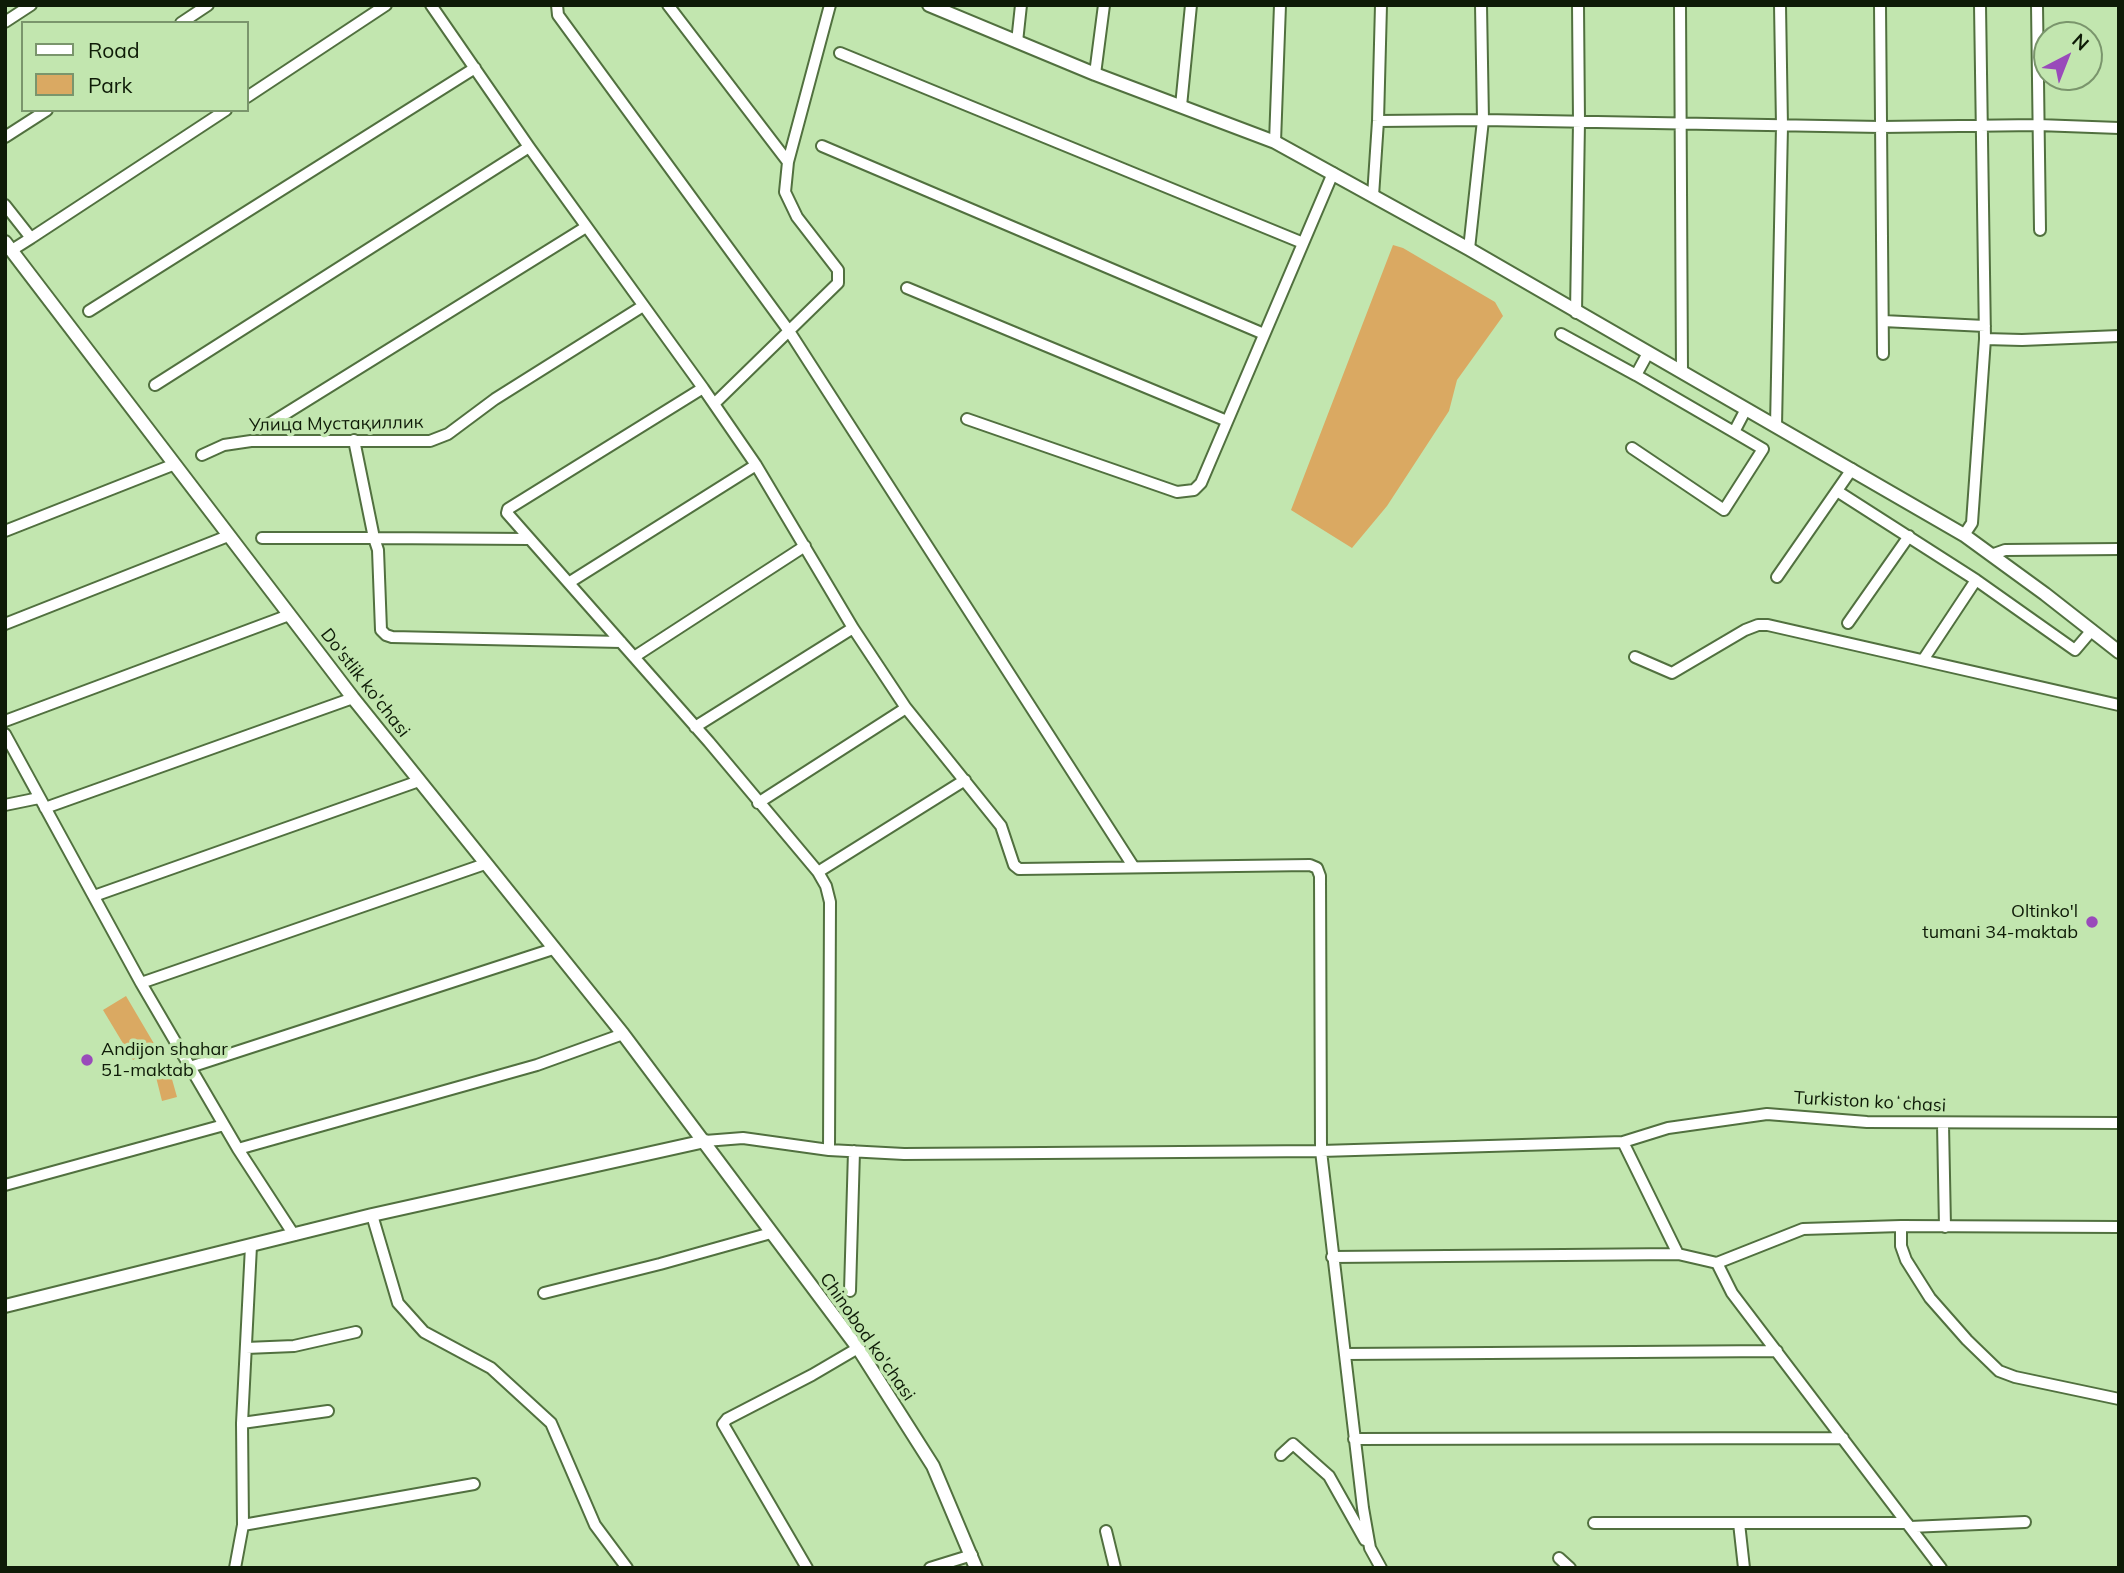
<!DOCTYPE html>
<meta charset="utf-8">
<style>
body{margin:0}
#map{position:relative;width:2124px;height:1573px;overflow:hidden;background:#c2e6af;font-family:Mulish,sans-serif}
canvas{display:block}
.frame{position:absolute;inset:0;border:7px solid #0e1b07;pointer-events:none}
.legend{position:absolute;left:21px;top:21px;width:228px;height:91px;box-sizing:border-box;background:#c2e6af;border:2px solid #7a956c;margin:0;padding:9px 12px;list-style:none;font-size:21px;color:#0e1b07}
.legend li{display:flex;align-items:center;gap:14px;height:35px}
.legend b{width:35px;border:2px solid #7a956c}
.north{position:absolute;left:2033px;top:21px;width:70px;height:70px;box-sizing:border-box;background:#c2e6af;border:2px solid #7a956c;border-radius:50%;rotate:42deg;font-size:19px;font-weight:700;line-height:28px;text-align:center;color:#0e1b07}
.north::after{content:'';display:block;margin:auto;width:24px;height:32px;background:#994aba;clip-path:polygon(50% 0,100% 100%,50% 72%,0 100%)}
</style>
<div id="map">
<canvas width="2124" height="1573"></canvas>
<div class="frame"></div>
<ul class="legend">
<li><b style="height:9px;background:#fff"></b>Road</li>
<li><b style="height:19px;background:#daa962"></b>Park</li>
</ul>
<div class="north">N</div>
</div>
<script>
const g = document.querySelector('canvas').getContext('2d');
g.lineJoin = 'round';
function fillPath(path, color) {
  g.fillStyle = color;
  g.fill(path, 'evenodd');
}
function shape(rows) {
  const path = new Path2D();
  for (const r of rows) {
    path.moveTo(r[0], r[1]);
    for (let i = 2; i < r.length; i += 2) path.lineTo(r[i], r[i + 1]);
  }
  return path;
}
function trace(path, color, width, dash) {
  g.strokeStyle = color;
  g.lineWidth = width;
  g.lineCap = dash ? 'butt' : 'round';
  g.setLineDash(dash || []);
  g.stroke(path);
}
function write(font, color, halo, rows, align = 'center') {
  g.font = font + ' Mulish,sans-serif';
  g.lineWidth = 7;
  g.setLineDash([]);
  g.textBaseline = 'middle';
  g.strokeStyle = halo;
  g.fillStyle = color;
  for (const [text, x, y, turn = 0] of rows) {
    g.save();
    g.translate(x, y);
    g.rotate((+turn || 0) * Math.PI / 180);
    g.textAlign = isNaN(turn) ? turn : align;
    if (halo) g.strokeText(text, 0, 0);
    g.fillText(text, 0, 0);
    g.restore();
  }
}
fillPath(shape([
 [1393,245,1403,248,1495,302,1503,316,1457,380,1449,411,1387,506,1352,548,1291,510],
 [126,996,156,1047,133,1060,103,1010],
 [168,1065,177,1097,162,1101,154,1069]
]), '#daa962');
const minor = shape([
 [431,5,529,147,703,388,756,465,853,628,906,708,1001,826,1014,865,1019,869,1310,865,1317,868,1320,876,1321,1151,1363,1508,1370,1548,1381,1568],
 [557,5,558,15,789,331,1133,866],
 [668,5,788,162],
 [1680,5,1682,372],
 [1880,5,1883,354],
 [2037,5,2040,230],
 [5,22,31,5],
 [181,23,208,5],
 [1017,42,1021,5],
 [840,53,1303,243],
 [1095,74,1104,5],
 [247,97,386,5],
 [1181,106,1191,5],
 [1378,121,1483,120,1881,127,2038,125,2119,128],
 [5,137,47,110],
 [1275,142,1280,5],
 [822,146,1264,334],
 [1373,196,1378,121,1381,5],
 [5,205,31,238,226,110],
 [1469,249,1483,120,1481,5],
 [12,250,31,238],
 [907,288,1227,421],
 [89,311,475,68],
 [1576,313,1579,122,1578,5],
 [1883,321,1985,326],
 [1561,334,1636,375,1648,353],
 [1985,339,2022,340,2119,336],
 [1636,375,1734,432],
 [155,385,529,147],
 [703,388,508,509,507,513,709,742,818,872,826,886,830,902,829,1150],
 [714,404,838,283,838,270,797,217,785,192,788,162,830,5],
 [967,419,1177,492,1194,490,1201,483,1333,173],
 [269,424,586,227],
 [1776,426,1782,126,1780,5],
 [1632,448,1724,510,1763,449,1734,432,1746,409],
 [202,455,224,445,251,441,430,441,448,434,495,399,643,306],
 [1837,491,1976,580,1923,660],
 [5,531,175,464],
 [1964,535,1972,523,1985,339,1980,5],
 [262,538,374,538,354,440],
 [529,539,374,538,378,550,381,630,386,635,392,637,621,642],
 [1991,555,2005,550,2119,549],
 [1777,577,1852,469],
 [1976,580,2075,650,2092,630],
 [570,582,756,465],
 [1848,623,1909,536],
 [5,624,228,536],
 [634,657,805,546],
 [1635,657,1672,673,1745,630,1758,625,1768,625,2119,705],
 [5,721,289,615],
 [695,727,853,628],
 [5,734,141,983,238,1149,294,1235],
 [758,803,906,708],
 [5,805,39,798],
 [45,808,353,698],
 [818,872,965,780],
 [94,896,419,781],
 [141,983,485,864],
 [190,1067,553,949],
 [1943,1124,1945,1227],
 [705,1141,743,1138,829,1150,904,1154,1321,1151,1623,1142,1668,1128,1767,1114,1867,1122,2119,1123],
 [1623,1142,1678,1254,1717,1263,1732,1293,1941,1568],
 [238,1149,537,1065,623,1034],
 [5,1185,224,1125],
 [372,1215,398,1303,424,1332,491,1368,551,1423,595,1525,627,1568],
 [1901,1226,1901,1246,1906,1260,1930,1298,1967,1340,1999,1371,2015,1377,2119,1399],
 [1332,1257,1678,1254],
 [1717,1263,1803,1229,1901,1226,2119,1227],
 [850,1291,854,1151],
 [544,1293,660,1264,771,1233],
 [246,1348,294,1346,356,1332],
 [1345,1354,1777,1351],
 [242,1423,328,1411],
 [1354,1439,1843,1438],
 [1281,1455,1293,1444,1329,1476,1365,1540],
 [1594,1523,1907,1523],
 [1739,1523,1744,1568],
 [243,1525,474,1484],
 [1910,1527,2025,1522],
 [1106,1531,1115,1568],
 [1559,1558,1570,1568],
 [235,1568,243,1525,242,1423,251,1246],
 [807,1568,723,1424,727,1419,812,1375,858,1348],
 [930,1568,972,1555]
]);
const tertiary = shape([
 [929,5,1095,74,1275,142,1469,249,1964,535,2045,594,2119,652],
 [5,242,353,698,623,1034,858,1348,933,1466,976,1568],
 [5,1306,372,1215,705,1141]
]);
trace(minor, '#51703f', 14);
trace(tertiary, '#51703f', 16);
trace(minor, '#fff', 10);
trace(tertiary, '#fff', 12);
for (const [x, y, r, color] of [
 [2092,922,7,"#994aba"],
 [87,1060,7,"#994aba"]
]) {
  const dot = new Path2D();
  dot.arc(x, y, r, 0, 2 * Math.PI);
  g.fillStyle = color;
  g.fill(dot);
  trace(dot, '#c2e6af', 2.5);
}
write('18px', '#0e1b07', '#c2e6af', [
 ["Улица Мустақиллик",336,424,-1],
 ["Do'stlik ko'chasi",365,683,52],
 ["Turkiston koʻchasi",1870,1102,3],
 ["Chinobod ko'chasi",867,1337,55]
]);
write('18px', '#0e1b07', '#c2e6af', [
 ["Oltinko'l",2078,912],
 ["tumani 34-maktab",2078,933],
 ["Andijon shahar",101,1050,"left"],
 ["51-maktab",101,1071,"left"]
], 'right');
</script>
